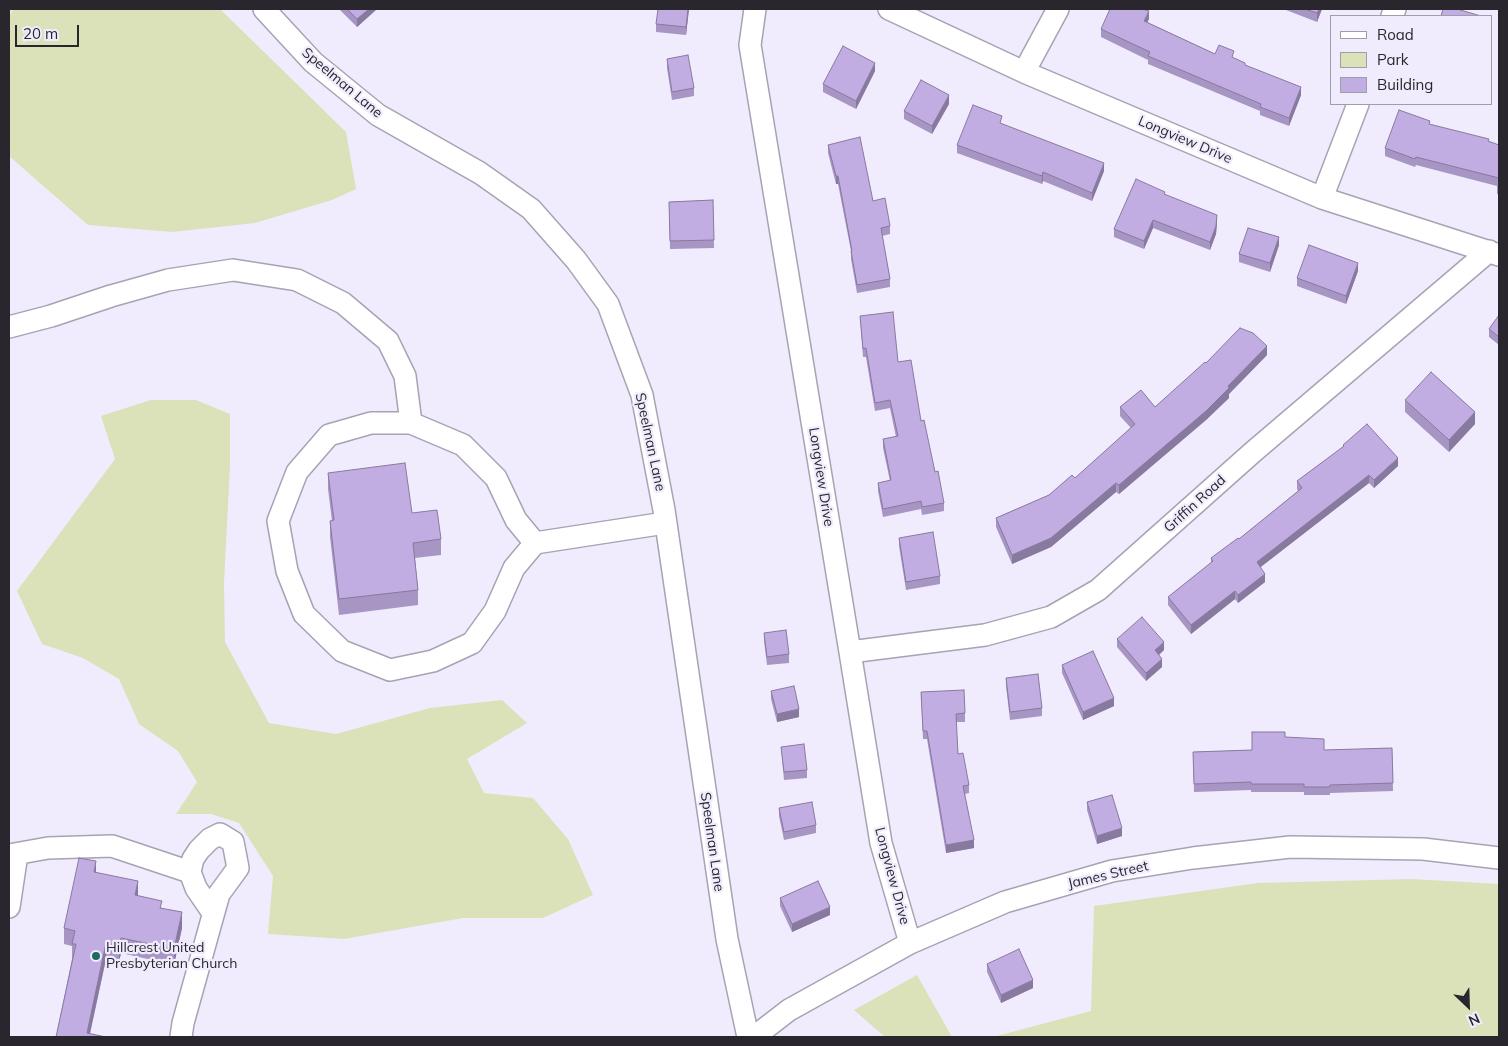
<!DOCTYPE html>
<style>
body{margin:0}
#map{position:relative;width:1508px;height:1046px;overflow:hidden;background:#f0ecfd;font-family:Mulish,sans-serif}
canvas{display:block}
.frame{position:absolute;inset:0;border:10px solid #29272d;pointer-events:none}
.legend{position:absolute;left:1330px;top:15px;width:162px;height:90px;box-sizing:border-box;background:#f0ecfd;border:1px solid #a09daa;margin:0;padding:6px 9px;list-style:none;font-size:15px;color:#29272d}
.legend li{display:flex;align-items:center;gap:10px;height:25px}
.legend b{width:25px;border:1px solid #a09daa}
.north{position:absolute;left:1443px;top:981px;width:50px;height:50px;-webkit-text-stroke:4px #f0ecfd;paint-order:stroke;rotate:156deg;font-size:14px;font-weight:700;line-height:20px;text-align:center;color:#29272d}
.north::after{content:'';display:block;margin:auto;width:18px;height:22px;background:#29272d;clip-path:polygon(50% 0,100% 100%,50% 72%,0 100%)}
.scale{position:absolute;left:15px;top:25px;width:64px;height:22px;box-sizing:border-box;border:2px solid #29272d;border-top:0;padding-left:6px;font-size:15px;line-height:18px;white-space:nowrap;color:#29272d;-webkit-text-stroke:4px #f0ecfd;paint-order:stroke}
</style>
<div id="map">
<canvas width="1508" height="1046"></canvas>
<div class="frame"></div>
<ul class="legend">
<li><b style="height:6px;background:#fff"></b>Road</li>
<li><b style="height:14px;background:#dbe2b9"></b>Park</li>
<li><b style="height:14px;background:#c2ade3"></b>Building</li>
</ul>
<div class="north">N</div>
<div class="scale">20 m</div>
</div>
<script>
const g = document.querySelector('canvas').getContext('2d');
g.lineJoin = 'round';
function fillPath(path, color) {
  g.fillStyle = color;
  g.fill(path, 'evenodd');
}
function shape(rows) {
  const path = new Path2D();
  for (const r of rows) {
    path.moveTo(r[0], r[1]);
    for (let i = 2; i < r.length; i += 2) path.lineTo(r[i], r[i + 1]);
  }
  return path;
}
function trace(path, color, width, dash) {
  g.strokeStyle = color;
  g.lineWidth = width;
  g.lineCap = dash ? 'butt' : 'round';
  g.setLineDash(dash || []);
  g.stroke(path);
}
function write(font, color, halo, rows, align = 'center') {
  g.font = font + ' Mulish,sans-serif';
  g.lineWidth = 4.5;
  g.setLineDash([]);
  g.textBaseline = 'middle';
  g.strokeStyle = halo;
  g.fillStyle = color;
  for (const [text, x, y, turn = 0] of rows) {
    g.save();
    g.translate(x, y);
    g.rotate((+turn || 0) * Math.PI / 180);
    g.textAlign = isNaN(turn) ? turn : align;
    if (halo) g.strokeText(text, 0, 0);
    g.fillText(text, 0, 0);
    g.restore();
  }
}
fillPath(shape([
 [13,9,220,9,346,132,356,189,332,200,255,223,172,232,88,225,9,156,9,17],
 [151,400,196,400,230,414,230,466,224,583,225,642,269,723,336,734,430,708,502,700,527,723,467,759,484,793,533,798,568,839,593,895,543,918,463,918,344,939,268,934,273,876,239,823,211,814,176,814,197,782,178,751,139,724,119,679,83,658,42,644,17,591,115,459,101,416],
 [1412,879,1499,884,1499,1037,993,1037,1091,1011,1094,906,1258,883],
 [917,975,952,1037,885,1037,854,1010]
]), '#dbe2b9');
const minor = shape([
 [264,9,313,62,378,115,480,173,531,209,576,260,608,304,642,395,664,510,727,939,748,1037],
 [755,9,750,45,850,652,881,843,910,943],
 [889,9,1024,72,1322,198,1499,255],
 [1392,16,1395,9],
 [1024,72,1058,9],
 [1322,198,1358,104],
 [9,327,51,316,111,296,168,280,233,270,297,280,343,303,388,341,405,376,411,423,463,445,496,478,516,520,535,543,665,523],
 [411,423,371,423,329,435,297,472,278,521,287,571,304,614,342,651,390,670,433,661,472,643,495,611,514,568,535,543],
 [850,652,985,635,1051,617,1098,590,1253,452,1489,251],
 [9,855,48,848,112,846,190,872],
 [9,907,17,854],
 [181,1037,183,1023,219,894,238,868,233,842,220,834,210,839,199,850,193,859,190,872,196,888,213,913],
 [754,1037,789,1010,910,943,1005,902,1112,871,1193,858,1290,847,1423,849,1499,858]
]);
trace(minor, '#a7a3b3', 24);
trace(minor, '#fff', 21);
fillPath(shape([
 [339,9,377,9,357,27],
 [689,9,686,35,656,32,656,24],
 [1286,9,1322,9,1317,22,1286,10],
 [1149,19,1147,22,1215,54,1234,58,1245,65,1301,95,1289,126,1260,115,1260,111,1148,64,1148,60,1101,37,1101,29],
 [667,59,694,88,694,96,672,100,667,68],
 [875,71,856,109,823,92,823,84],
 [949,104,932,134,904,119,904,111],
 [1002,124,1104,171,1092,201,1043,181,1042,184,957,153,957,145],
 [1430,124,1499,145,1499,194,1497,194,1497,186,1416,165,1415,167,1385,156,1385,148],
 [828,145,873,201,890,226,890,234,882,236,890,279,890,287,857,293,851,259,851,251,838,184,836,184,828,153],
 [1165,195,1217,223,1216,234,1210,250,1153,228,1144,249,1114,237,1114,229],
 [713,200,714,248,670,249,669,202],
 [1279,245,1270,272,1239,262,1239,254],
 [1358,271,1346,304,1297,286,1297,278],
 [1499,315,1499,345,1489,337,1489,329],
 [860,316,898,362,921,421,944,503,944,511,922,515,921,509,883,517,878,491,878,483,890,481,883,448,883,439,896,437,890,408,875,411,866,357,863,357],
 [1267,355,1229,394,1229,398,1206,420,1119,494,1116,492,1051,547,1012,564,996,527,996,518,1049,495,1075,478,1131,428,1120,416,1120,407,1155,407,1206,363],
 [1405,400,1475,424,1449,452,1405,412],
 [1343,445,1398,466,1374,488,1369,483,1260,567,1265,582,1238,603,1235,599,1191,634,1168,605,1168,597,1211,563,1211,558,1239,539,1298,491,1297,489,1297,481,1343,447],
 [328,473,412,513,441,539,441,555,415,558,418,590,418,605,339,615,330,537,330,521,332,521,328,489],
 [899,538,940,576,940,584,906,590,899,546],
 [764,633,789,654,789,663,767,665,764,641],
 [1117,639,1164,650,1159,655,1162,667,1146,681,1117,647],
 [1062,665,1114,706,1083,720,1062,673],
 [1006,678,1042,708,1042,716,1010,720,1006,686],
 [771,691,799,717,777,722,771,699],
 [921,692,965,713,965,722,956,722,958,754,969,785,969,793,965,794,974,848,946,853,927,739,923,739],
 [1285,737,1324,750,1392,748,1393,791,1330,793,1330,795,1304,795,1304,792,1251,792,1251,790,1194,792,1193,752,1252,750],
 [781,747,807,770,807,778,784,780],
 [1087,802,1122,836,1097,844,1087,810],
 [779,808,816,825,816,833,784,840,779,816],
 [96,873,162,908,182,928,174,965,121,953,119,962,106,959,90,1034,56,1037,72,959,72,946,64,944,64,928],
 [780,898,830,915,792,932,780,906],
 [987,964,1033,988,1001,1003,987,972]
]), '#a795c3');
fillPath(shape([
 [369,9,377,9,357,27,357,19],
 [688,9,689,9,686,35,686,27],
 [1319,9,1322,9,1317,22,1317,13],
 [1149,11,1149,19,1144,29,1144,21],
 [875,63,875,71,856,109,856,101],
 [1301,87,1301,95,1289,126,1289,118],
 [949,95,949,104,932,134,932,126],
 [1104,163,1104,171,1092,201,1092,193],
 [1043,172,1043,181,1042,184,1042,176],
 [836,176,838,176,838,184,836,184],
 [1217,215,1217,223,1216,234,1210,250,1210,242],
 [1153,220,1153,228,1144,249,1144,241],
 [1279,237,1279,245,1270,272,1270,263],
 [1358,263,1358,271,1346,304,1346,296],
 [1267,346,1267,355,1229,394,1229,398,1206,420,1119,494,1119,485,1228,386],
 [1475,412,1475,424,1449,452,1449,440],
 [1398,458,1398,466,1374,488,1374,480],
 [1369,475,1369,483,1257,570,1257,562],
 [1116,483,1116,492,1051,547,1012,564,1012,555],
 [1265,574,1265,582,1238,603,1238,595],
 [1235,591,1235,599,1191,634,1191,625],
 [1164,642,1164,650,1155,658,1155,650],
 [1162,659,1162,667,1146,681,1146,673],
 [1114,698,1114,706,1083,720,1083,712],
 [799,709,799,717,777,722,777,714],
 [1122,828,1122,836,1097,844,1097,836],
 [974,840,974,848,946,853,946,845],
 [96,861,96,877,94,872],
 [138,881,138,897,135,895],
 [830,907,830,915,792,932,792,924],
 [182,912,182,928,174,965,174,949],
 [121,938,121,953,119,962,119,946],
 [106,943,106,959,89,1037,87,1033],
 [1033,980,1033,988,1001,1003,1001,995]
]), '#88799f');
const building = shape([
 [347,9,369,9,357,19,347,9],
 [658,9,688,9,686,27,656,24,658,9],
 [1110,9,1143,9,1149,11,1144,21,1215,54,1219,45,1234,51,1232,57,1245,63,1245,65,1301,87,1289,118,1260,107,1261,104,1148,56,1150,52,1101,29,1110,9],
 [1305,9,1319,9,1317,13,1305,9],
 [1443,9,1457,9,1481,16,1441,16,1443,9],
 [843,46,875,63,856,101,823,84,843,46],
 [688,55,694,88,672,92,667,59,688,55],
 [921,80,949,95,932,126,904,111,921,80],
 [973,105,1002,116,1000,123,1104,163,1092,193,1043,172,1042,176,957,145,973,105],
 [1399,110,1430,121,1429,124,1489,139,1488,141,1499,145,1499,178,1416,157,1415,159,1385,148,1399,110],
 [860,137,873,201,885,198,890,226,881,228,890,279,857,285,851,251,852,251,838,176,836,176,828,145,860,137],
 [1136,179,1165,192,1164,194,1217,215,1216,226,1210,242,1153,220,1144,241,1114,229,1136,179],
 [713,200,714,240,670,241,669,202,713,200],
 [1248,228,1279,237,1270,263,1239,254,1248,228],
 [1309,245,1358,263,1346,296,1297,278,1309,245],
 [893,312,898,362,911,360,921,421,924,420,935,472,938,471,944,503,922,507,921,501,883,509,878,483,891,480,883,439,898,436,890,400,875,403,866,348,863,349,860,316,893,312],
 [1499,315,1499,337,1489,329,1499,315],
 [1240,328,1253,333,1267,346,1228,386,1229,388,1206,411,1119,485,1116,483,1051,538,1012,555,996,518,1049,495,1072,475,1075,478,1135,424,1120,407,1141,390,1155,407,1205,362,1206,363,1240,328],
 [1431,372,1475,412,1449,440,1405,400,1431,372],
 [1367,424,1398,458,1374,480,1369,475,1257,562,1265,574,1238,595,1235,591,1191,625,1168,597,1213,561,1211,558,1238,538,1239,539,1302,488,1297,481,1344,446,1343,445,1367,424],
 [405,463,412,513,437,510,441,539,413,543,418,590,339,599,330,521,334,520,328,473,405,463],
 [933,532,940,576,906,582,899,538,933,532],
 [1142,617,1164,642,1155,650,1162,659,1146,673,1117,639,1142,617],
 [786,630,789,654,767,657,764,633,786,630],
 [1093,651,1114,698,1083,712,1062,665,1093,651],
 [1038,674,1042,708,1010,712,1006,678,1038,674],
 [794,686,799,709,777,714,771,691,794,686],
 [964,690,965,713,956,714,958,754,963,753,969,785,963,786,974,840,946,845,927,731,923,731,921,692,964,690],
 [1252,732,1285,732,1285,737,1324,739,1324,750,1392,748,1393,783,1330,785,1330,787,1304,787,1304,784,1251,784,1251,782,1194,784,1193,752,1252,750,1252,732],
 [804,744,807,770,784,772,781,747,804,744],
 [1112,795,1122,828,1097,836,1087,802,1112,795],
 [812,802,816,825,784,832,779,808,812,802],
 [79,858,96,861,94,872,138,881,135,895,162,901,160,908,182,912,174,949,121,938,119,946,106,943,87,1033,106,1037,56,1037,76,944,72,944,75,931,64,928,79,858],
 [818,881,830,907,792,924,780,898,818,881],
 [1019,949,1033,980,1001,995,987,964,1019,949]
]);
fillPath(building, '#c2ade3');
trace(building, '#88799f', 1);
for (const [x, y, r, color] of [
 [96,956,5,"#21685d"]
]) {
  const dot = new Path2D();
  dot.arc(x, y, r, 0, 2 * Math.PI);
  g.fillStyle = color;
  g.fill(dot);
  trace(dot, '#f0ecfd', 2);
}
write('14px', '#29272d', '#f0ecfd', [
 ["Speelman Lane",342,83,40],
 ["Longview Drive",1185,140,23],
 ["Speelman Lane",650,442,78],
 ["Longview Drive",821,477,81],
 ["Griffin Road",1195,504,-42],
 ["Speelman Lane",712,842,82],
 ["James Street",1108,875,-13],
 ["Longview Drive",892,876,75]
]);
write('14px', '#29272d', '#f0ecfd', [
 ["Hillcrest United",106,948],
 ["Presbyterian Church",106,964]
], 'left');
</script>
